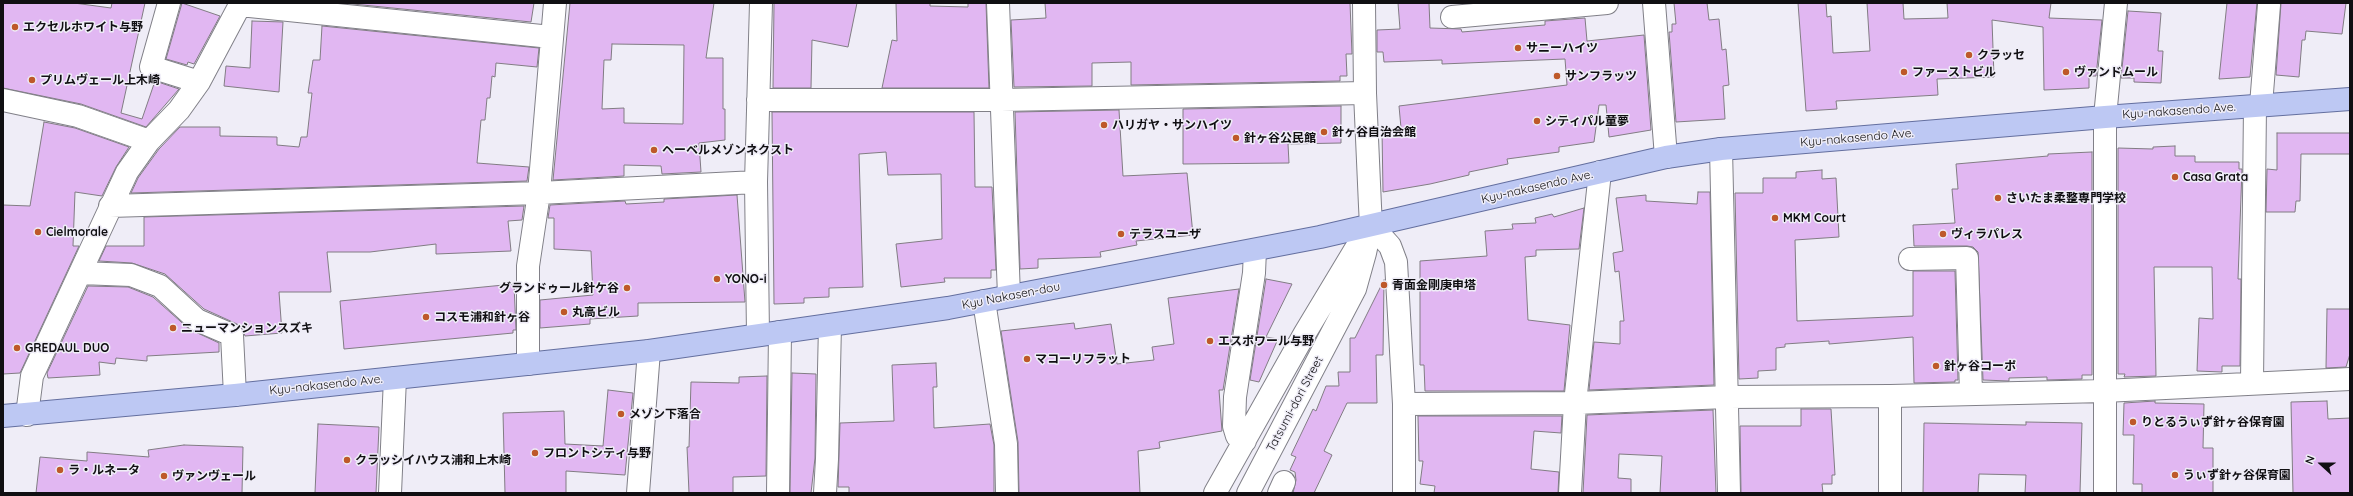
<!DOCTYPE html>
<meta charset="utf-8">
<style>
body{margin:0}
#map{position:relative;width:2353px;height:496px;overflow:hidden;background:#efedf7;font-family:Quicksand,sans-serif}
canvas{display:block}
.frame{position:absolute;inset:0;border:4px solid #100f12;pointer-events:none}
.north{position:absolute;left:2301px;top:444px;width:40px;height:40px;-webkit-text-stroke:3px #efedf7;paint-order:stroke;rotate:291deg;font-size:11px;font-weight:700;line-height:16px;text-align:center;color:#100f12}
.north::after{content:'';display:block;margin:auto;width:14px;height:18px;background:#100f12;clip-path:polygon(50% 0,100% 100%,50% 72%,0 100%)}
</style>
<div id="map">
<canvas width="2353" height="496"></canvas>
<div class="frame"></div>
<div class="north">N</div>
</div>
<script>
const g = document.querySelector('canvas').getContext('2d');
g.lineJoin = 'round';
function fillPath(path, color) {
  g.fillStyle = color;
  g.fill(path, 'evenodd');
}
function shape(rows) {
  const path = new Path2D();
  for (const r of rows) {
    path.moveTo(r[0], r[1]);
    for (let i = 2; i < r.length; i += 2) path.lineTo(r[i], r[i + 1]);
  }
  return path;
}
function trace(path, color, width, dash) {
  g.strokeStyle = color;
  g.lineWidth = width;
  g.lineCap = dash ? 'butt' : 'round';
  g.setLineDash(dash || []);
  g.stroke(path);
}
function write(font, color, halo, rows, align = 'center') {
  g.font = font + ' Quicksand,"Noto Sans JP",sans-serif';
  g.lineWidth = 3;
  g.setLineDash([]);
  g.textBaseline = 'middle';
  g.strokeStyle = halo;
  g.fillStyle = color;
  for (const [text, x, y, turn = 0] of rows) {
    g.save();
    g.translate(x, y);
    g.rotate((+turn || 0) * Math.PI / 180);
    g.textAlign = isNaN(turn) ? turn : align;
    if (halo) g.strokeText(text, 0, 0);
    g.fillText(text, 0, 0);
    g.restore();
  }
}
const building = shape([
 [3,3,74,3,111,8,112,3,145,3,121,113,142,119,155,81,179,89,146,127,81,104,3,88,3,3],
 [182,3,220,16,194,64,188,62,187,65,166,59,182,3],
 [343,3,534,3,531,22,343,3],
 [570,3,714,3,706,58,723,58,723,109,725,109,725,140,699,143,701,172,662,174,661,166,624,165,624,176,553,180,570,3],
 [612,44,684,45,683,124,624,123,624,108,602,109,604,60,611,60,612,44],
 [774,3,857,3,848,47,812,40,811,88,773,88,774,3],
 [896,3,930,3,930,6,968,7,968,3,986,3,989,88,882,88,892,40,897,41,896,3],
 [1045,3,1350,3,1352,54,1346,54,1347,76,1340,76,1340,81,1131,85,1131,62,1092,63,1092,86,1014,87,1011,20,1046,18,1045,3],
 [1398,3,1429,3,1430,28,1461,29,1462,32,1545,25,1545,21,1585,18,1587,41,1644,35,1651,130,1609,137,1606,105,1599,105,1594,142,1559,147,1559,152,1507,159,1508,164,1469,172,1469,175,1430,184,1383,192,1382,130,1401,128,1399,106,1567,85,1565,59,1442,64,1442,60,1384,62,1383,52,1377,52,1377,30,1400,29,1398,3],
 [1674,3,1707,3,1709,20,1719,19,1722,50,1726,49,1729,85,1723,86,1725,119,1676,122,1669,32,1672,32,1672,24,1676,24,1674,3],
 [1798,3,1826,3,1827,17,1831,16,1833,53,1870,51,1867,3,1903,3,1904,19,1948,18,1947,3,2051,3,2049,18,2102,20,2096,76,2089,76,2089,88,2044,90,2043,27,1992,20,1994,77,1937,79,1938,95,1836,101,1837,109,1806,111,1798,3],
 [2227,3,2257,3,2250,77,2219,79,2227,3],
 [2281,3,2346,3,2342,34,2306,31,2305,40,2302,40,2299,77,2276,75,2281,3],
 [2128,11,2161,13,2158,51,2163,51,2161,83,2134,82,2134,78,2121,78,2128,11],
 [252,21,283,22,279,92,224,86,226,66,250,68,252,21],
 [322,26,539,48,537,67,496,63,495,77,492,76,490,98,487,98,485,120,481,120,477,163,529,167,527,181,131,193,138,178,159,149,180,127,220,127,220,136,277,137,277,145,299,147,301,137,307,137,312,93,308,93,313,60,320,60,322,26],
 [1341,106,1341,143,1288,144,1289,163,1183,164,1183,109,1341,106],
 [1119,110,1123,176,1187,173,1193,235,1136,241,1137,245,1100,252,1101,257,1038,259,1038,268,1020,269,1015,112,1119,110],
 [772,112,974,112,975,187,992,187,996,270,991,270,991,278,944,278,945,282,901,287,896,244,942,239,941,174,888,175,886,152,859,154,863,287,829,288,829,297,804,298,804,303,774,304,772,112],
 [44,122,75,128,129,147,116,167,102,196,75,192,73,246,79,246,20,373,3,374,3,205,30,206,44,122],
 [2277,133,2350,133,2350,154,2301,154,2300,201,2296,201,2295,212,2266,212,2267,169,2277,170,2277,133],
 [2175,146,2175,156,2195,156,2195,162,2239,162,2239,169,2242,169,2238,279,2241,279,2240,366,2222,366,2222,372,2197,371,2199,318,2213,319,2212,267,2154,267,2156,376,2124,377,2125,374,2118,374,2118,148,2153,149,2153,147,2175,146],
 [2092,152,2092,375,2082,375,2082,379,2047,380,2047,377,2009,378,2009,381,1983,380,1978,252,1973,247,1967,246,1914,246,1913,225,1955,223,1952,189,1958,189,1956,164,2048,156,2048,154,2092,152],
 [1822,170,1822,179,1836,178,1839,237,1795,240,1797,321,1913,316,1913,271,1955,271,1958,380,1955,380,1955,382,1914,383,1913,337,1829,344,1829,341,1785,344,1785,347,1776,348,1776,370,1758,371,1758,378,1739,379,1735,193,1763,193,1763,178,1796,178,1796,172,1822,170],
 [1698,192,1710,192,1714,385,1589,390,1594,342,1620,344,1620,321,1624,321,1619,271,1615,272,1613,253,1623,251,1616,198,1646,195,1646,201,1697,204,1698,192],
 [737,195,745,302,638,303,638,316,590,319,590,324,540,328,540,300,593,295,591,251,554,249,554,218,548,218,550,205,625,201,626,204,664,202,664,199,737,195],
 [524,206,522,220,508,221,511,251,436,254,436,244,370,252,327,252,331,292,279,292,282,333,245,336,242,328,237,324,204,309,165,274,132,263,99,261,106,246,144,246,144,217,524,206],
 [1584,208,1579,249,1536,250,1536,256,1525,257,1528,320,1570,325,1564,391,1425,391,1424,365,1420,365,1420,261,1487,256,1485,231,1513,229,1512,224,1536,223,1535,218,1552,214,1554,217,1584,208],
 [1266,279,1292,284,1266,337,1278,339,1259,382,1250,380,1266,279],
 [1384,280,1383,355,1376,355,1377,403,1347,403,1324,451,1332,455,1314,493,1293,493,1296,480,1295,472,1290,470,1296,457,1291,455,1313,409,1316,411,1326,386,1339,386,1338,372,1350,372,1350,338,1355,338,1384,280],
 [514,284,516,330,513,330,513,333,344,349,340,301,514,284],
 [88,286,128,287,153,297,189,329,219,343,219,352,147,356,147,361,116,358,115,364,99,362,100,375,48,378,47,373,88,286],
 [1239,289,1223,390,1219,390,1222,431,1159,442,1160,448,1138,451,1140,493,1019,493,1018,442,1001,331,1074,323,1075,329,1111,324,1117,364,1154,360,1152,347,1174,344,1168,298,1239,289],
 [2327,309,2350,309,2350,354,2346,367,2326,368,2327,309],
 [936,363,937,387,933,387,934,428,990,424,994,445,994,493,849,493,849,487,838,487,840,423,894,421,892,365,936,363],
 [792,373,816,374,815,458,811,493,790,493,792,373],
 [767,376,766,476,733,477,733,493,689,493,687,447,689,447,691,382,739,383,739,377,767,376],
 [608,390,633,393,625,475,566,471,566,493,505,493,503,413,564,411,565,444,603,446,608,390],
 [2155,401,2155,403,2204,404,2203,448,2213,448,2213,493,2142,493,2142,484,2133,484,2134,435,2123,435,2124,403,2155,401],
 [2327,401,2328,419,2350,418,2350,493,2293,493,2291,402,2327,401],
 [1801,409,1831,409,1835,475,1832,475,1832,484,1822,484,1823,493,1741,493,1740,426,1801,426,1801,409],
 [1713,410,1716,493,1660,493,1662,456,1619,454,1618,478,1631,479,1631,493,1583,493,1587,415,1713,410],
 [1418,416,1562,416,1561,433,1534,431,1531,469,1559,472,1558,493,1434,493,1435,486,1420,484,1423,461,1419,461,1418,416],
 [2026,422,2082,423,2080,493,2025,493,2026,475,1979,474,1978,493,1923,493,1924,423,2026,425,2026,422],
 [318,424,379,427,376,493,315,493,318,424],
 [184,445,243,447,242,493,36,493,40,457,87,461,87,452,149,457,148,450,184,445]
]);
fillPath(building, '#e1b7f2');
trace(building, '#817c83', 1);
const minor = shape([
 [169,3,151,67,199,82],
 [998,3,1009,296],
 [1654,3,1666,157],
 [240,5,551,37],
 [1452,17,1607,3],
 [3,100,78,116,149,141],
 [758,100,1001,100,1365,93],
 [2261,105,2269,5],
 [1721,149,1729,493],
 [110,206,539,193,756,182],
 [1371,225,1390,246,1396,262,1404,404,1404,493],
 [1910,259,1967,258,1971,394],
 [81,273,131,275,160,286,197,320,232,335,235,395],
 [984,301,1006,444,1007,493],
 [758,335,756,182,761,3],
 [528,364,528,266,539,193,555,3],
 [2252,382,2255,106],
 [1404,404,1575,403,1727,397,1890,396,2104,391,2350,379],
 [27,415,32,376,127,172,149,141,179,110,199,82,241,3],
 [1245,441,1237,436,1234,426,1235,397,1254,273,1255,250],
 [390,493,395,378],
 [638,493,649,351],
 [778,493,780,332],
 [825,493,827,459,830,325],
 [1215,493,1305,333,1361,240],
 [1248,493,1355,289,1365,253,1371,225,1370,206,1365,93,1364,3],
 [1279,493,1284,482],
 [1570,493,1575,403,1600,172],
 [1890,493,1890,396],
 [2105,493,2105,117,2116,3]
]);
const major = shape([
 [3,416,235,395,649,351,948,308,1320,237,1666,157,1721,149,2105,117,2350,99]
]);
trace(minor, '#818088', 24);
trace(major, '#646f9f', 24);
trace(minor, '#fff', 22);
trace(major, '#bdc8f3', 22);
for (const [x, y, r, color] of [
 [15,27,4,"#be5929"],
 [1518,48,4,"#be5929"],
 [1969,55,4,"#be5929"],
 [1904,72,4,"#be5929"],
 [2066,72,4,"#be5929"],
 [1557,76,4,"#be5929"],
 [32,80,4,"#be5929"],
 [1537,121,4,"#be5929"],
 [1104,125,4,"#be5929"],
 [1324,132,4,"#be5929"],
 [1236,138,4,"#be5929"],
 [654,150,4,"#be5929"],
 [2175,177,4,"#be5929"],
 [1998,198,4,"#be5929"],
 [1775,218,4,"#be5929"],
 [38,232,4,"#be5929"],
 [1121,234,4,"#be5929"],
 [1943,234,4,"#be5929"],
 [717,279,4,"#be5929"],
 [1384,285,4,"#be5929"],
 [627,288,4,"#be5929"],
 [564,312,4,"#be5929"],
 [426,317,4,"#be5929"],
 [173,328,4,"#be5929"],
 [1210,341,4,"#be5929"],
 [17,348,4,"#be5929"],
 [1027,359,4,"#be5929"],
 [1936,366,4,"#be5929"],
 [621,414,4,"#be5929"],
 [2133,422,4,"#be5929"],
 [535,453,4,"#be5929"],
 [347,460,4,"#be5929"],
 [60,470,4,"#be5929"],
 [2175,475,4,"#be5929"],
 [164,476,4,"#be5929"]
]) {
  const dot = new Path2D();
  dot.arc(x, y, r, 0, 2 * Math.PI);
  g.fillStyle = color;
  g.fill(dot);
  trace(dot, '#efedf7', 1.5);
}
write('bold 12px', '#100f12', '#efedf7', [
 ["エクセルホワイト与野",23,27],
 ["サニーハイツ",1526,48],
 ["クラッセ",1977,55],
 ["ファーストビル",1912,72],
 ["ヴァンドムール",2074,72],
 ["サンフラッツ",1565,76],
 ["プリムヴェール上木崎",40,80],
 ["シティパル童夢",1545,121],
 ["ハリガヤ・サンハイツ",1112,125],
 ["針ヶ谷自治会館",1332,132],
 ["針ヶ谷公民館",1244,138],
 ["ヘーベルメゾンネクスト",662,150],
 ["Casa Grata",2183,177],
 ["さいたま柔整専門学校",2006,198],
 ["MKM Court",1783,218],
 ["Cielmorale",46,232],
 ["テラスユーザ",1129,234],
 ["ヴィラパレス",1951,234],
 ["YONO-i",725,279],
 ["青面金剛庚申塔",1392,285],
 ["グランドゥール針ケ谷",619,288,"right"],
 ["丸高ビル",572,312],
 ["コスモ浦和針ヶ谷",434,317],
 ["ニューマンションスズキ",181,328],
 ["エスポワール与野",1218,341],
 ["GREDAUL DUO",25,348],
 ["マコーリフラット",1035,359],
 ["針ヶ谷コーポ",1944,366],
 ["メゾン下落合",629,414],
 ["りとるうぃず針ヶ谷保育園",2141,422],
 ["フロントシティ与野",543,453],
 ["クラッシイハウス浦和上木崎",355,460],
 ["ラ・ルネータ",68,470],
 ["うぃず針ヶ谷保育園",2183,475],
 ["ヴァンヴェール",172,476]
], 'left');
write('12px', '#100f12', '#efedf7', [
 ["Kyu-nakasendo Ave.",2179,111,-4],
 ["Kyu-nakasendo Ave.",1857,138,-5],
 ["Kyu-nakasendo Ave.",1537,187,-13],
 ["Kyu Nakasen-dou",1011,296,-11],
 ["Kyu-nakasendo Ave.",326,385,-6],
 ["Tatsumi-dori Street",1295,404,-62]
]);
</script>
